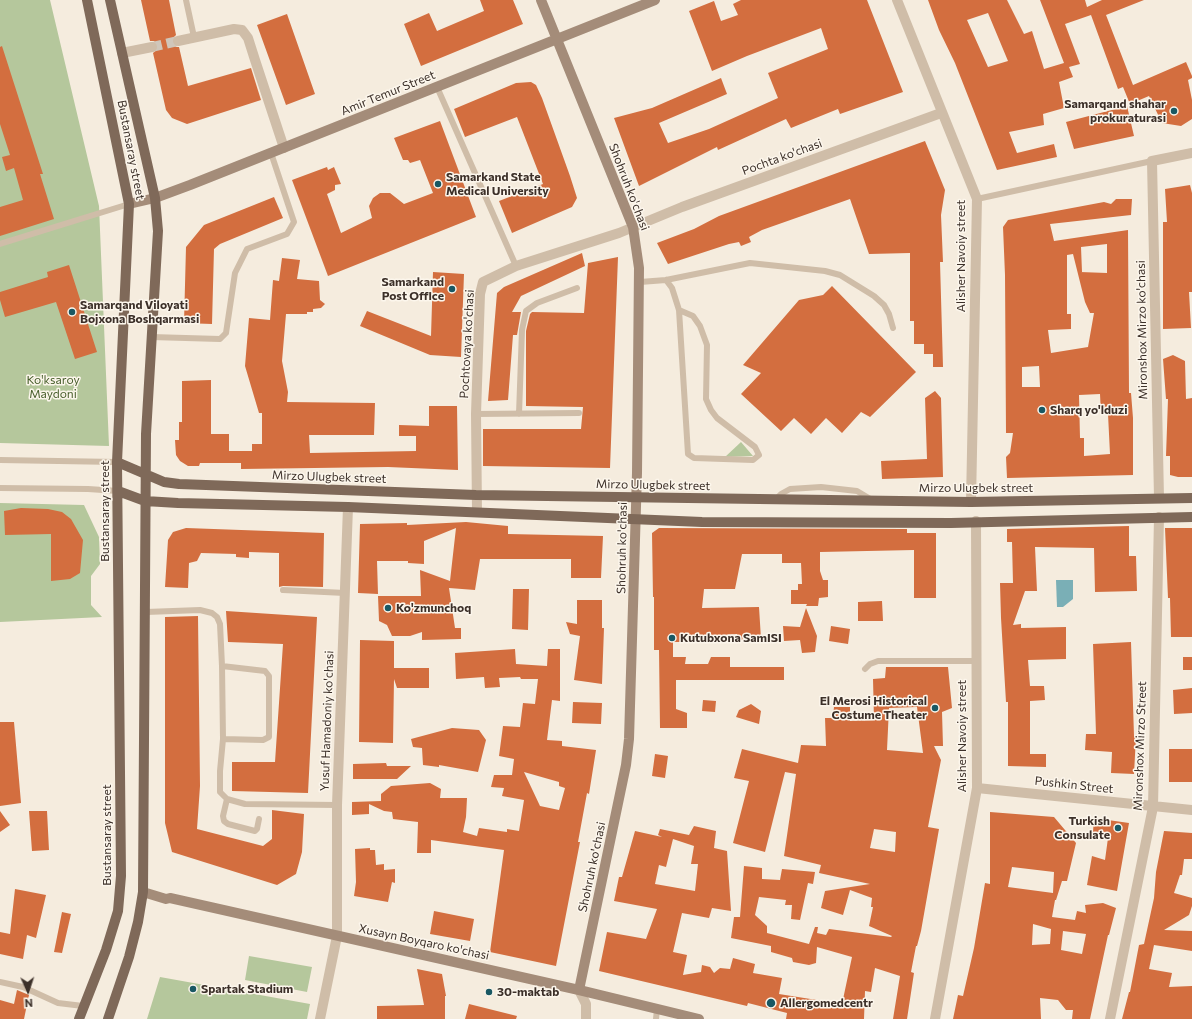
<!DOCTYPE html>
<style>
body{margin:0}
#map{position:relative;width:1192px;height:1019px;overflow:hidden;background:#f5ecde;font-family:Commissioner,sans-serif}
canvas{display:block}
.north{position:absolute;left:8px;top:971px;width:40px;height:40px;-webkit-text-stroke:3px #fcf6ec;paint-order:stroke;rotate:177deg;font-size:11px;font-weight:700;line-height:16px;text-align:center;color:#3c3029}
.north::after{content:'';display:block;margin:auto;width:14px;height:18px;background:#3c3029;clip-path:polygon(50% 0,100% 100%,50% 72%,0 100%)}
</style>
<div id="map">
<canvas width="1192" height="1019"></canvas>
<div class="north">N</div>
</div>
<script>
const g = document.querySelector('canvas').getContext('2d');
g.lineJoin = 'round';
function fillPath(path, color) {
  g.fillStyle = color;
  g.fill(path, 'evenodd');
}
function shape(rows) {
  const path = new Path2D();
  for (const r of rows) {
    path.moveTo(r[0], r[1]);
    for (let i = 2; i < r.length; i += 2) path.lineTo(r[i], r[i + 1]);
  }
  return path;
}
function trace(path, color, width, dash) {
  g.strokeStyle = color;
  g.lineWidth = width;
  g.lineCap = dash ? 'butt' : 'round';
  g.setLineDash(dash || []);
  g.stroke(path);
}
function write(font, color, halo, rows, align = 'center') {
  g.font = font + ' Commissioner,sans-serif';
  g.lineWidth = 3;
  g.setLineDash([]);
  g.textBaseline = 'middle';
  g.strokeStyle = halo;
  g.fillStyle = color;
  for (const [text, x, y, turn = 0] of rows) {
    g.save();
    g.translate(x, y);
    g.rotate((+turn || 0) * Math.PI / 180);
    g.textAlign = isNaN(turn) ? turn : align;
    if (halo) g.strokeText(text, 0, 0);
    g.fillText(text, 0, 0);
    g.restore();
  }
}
fillPath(shape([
 [0,0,50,0,99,206,109,446,0,443],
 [741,442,753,456,725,457],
 [0,503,84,505,99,537,100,564,91,576,91,605,102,617,0,622],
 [249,956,312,967,307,992,245,980],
 [160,977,310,1004,307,1019,147,1019]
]), '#b5c79c');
fillPath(shape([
 [1056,580,1073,580,1073,599,1063,607,1057,607]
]), '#7aafb6');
fillPath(shape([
 [141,0,169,0,176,35,172,39,172,43,176,47,179,47,188,86,251,68,261,100,187,124,172,118,166,110,153,53,158,49,158,45,154,41,150,41],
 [480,0,513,0,523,24,421,66,404,24,429,13,437,31,484,11],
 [741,0,867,0,903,92,840,114,838,109,791,128,786,119,718,150,717,147,639,186,614,118,652,108,721,78,727,94,659,123,668,143,709,129,778,98,768,73,828,49,821,28,747,56,712,71,689,11,714,1,721,21,738,15,733,4],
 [928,0,1007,0,1024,34,1032,31,1044,69,1064,63,1040,0,1085,0,1087,7,1102,0,1144,0,1106,15,1133,85,1186,62,1192,76,1192,78,1188,80,1192,100,1192,119,1181,126,1162,123,1149,96,1130,104,1123,87,1118,89,1091,15,1065,24,1080,64,1069,67,1073,77,1059,82,1064,108,1043,114,1044,125,1009,132,1017,153,1054,144,1057,157,997,170,955,63,939,30],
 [988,13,1008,61,988,67,967,20],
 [287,14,315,94,286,105,257,25],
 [2,46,43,174,40,174,54,219,0,236,0,207,23,200,14,168,6,171,2,157,10,155,0,124,0,47],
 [531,82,536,85,542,98,570,176,577,198,572,207,512,233,499,201,543,184,517,117,465,137,454,109,516,83],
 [1127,106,1134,136,1074,149,1066,122],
 [440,121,476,217,328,276,292,180,327,167,328,170,334,167,341,184,335,185,335,190,327,194,341,233,372,218,369,206,373,198,380,193,390,193,404,204,433,193,420,160,410,163,408,160,403,160,394,138],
 [925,141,945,190,941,215,943,262,940,262,943,367,933,367,933,354,924,354,924,344,914,344,914,321,910,321,910,253,869,254,850,199,762,230,749,237,751,242,741,246,739,242,729,244,668,264,657,243,694,229,719,216],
 [1190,185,1192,193,1192,292,1189,292,1191,328,1163,329,1163,222,1167,222,1165,189],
 [274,197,283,218,220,244,214,249,212,324,184,323,186,247,204,225],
 [1116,199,1132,199,1131,215,1050,224,1054,241,1128,230,1129,393,1131,393,1133,418,1133,475,1007,478,1006,457,1010,453,1013,433,1006,433,1005,275,1003,227,1008,220,1104,202,1111,204],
 [1107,244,1107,273,1080,272,1082,272,1081,247],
 [1073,254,1085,302,1090,313,1094,313,1088,347,1051,353,1048,330,1071,329,1071,314,1067,314,1067,255],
 [1039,366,1040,387,1022,387,1022,367],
 [1100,394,1101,414,1108,414,1110,454,1084,456,1084,438,1080,438,1079,395],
 [582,253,585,266,521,296,512,312,521,312,517,335,513,335,508,400,488,401,497,293,504,287],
 [618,257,610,468,483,466,483,429,581,429,583,407,526,406,526,331,530,314,532,312,584,313,588,263],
 [282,258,300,260,297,279,319,281,320,300,325,304,321,308,313,309,313,312,307,312,307,314,286,314,282,361,288,392,287,402,375,403,374,435,309,435,310,453,416,451,416,436,399,436,399,425,429,426,429,406,457,406,458,470,388,467,241,469,241,463,200,463,199,466,188,466,180,461,176,455,175,440,179,440,179,422,182,422,182,381,211,380,211,434,229,434,229,451,252,451,252,444,262,444,262,413,259,413,245,366,249,318,270,320,273,280,279,281],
 [69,265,97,352,75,359,56,302,5,317,0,300,0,292,48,277,47,272],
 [433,272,464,274,461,357,430,355,360,326,367,311,431,336],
 [832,286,916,372,870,417,861,412,842,433,826,418,811,434,794,418,781,431,741,394,761,373,743,365,799,300,823,295],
 [1173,355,1185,361,1186,399,1192,398,1192,477,1178,477,1170,475,1170,456,1166,456,1168,399,1166,399,1163,359],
 [935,391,941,398,943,477,882,479,881,461,927,459,925,398],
 [21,508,48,509,62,512,71,519,83,540,80,573,70,579,51,581,51,534,5,535,4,511],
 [466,522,508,526,508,534,603,536,601,578,571,578,571,559,480,559,475,590,449,588,455,628,461,628,461,639,422,640,422,632,410,636,392,636,387,625,379,621,378,596,421,596,420,570,450,581,456,528,424,541,424,564,408,563,408,561,377,561,378,594,358,593,360,524,407,523,407,525],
 [1129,526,1129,556,1136,556,1137,591,1095,592,1094,548,1035,547,1037,591,1025,591,1013,625,1021,624,1021,628,1066,627,1066,659,1028,660,1030,686,1044,686,1045,700,1030,701,1030,754,1046,754,1046,767,1008,766,1008,702,1006,702,1001,618,1000,583,1013,583,1012,542,1007,542,1007,529],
 [186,528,324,533,323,587,283,586,279,587,279,553,249,552,249,558,236,557,236,554,201,553,197,561,189,563,188,588,165,587,168,540,173,532],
 [659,528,903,529,907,529,907,533,936,533,936,598,914,598,914,550,820,552,820,571,823,580,828,580,828,597,819,598,818,606,806,606,807,604,791,604,791,590,798,590,798,584,802,584,801,563,782,563,782,554,742,554,735,589,704,589,702,608,759,607,761,639,737,640,737,634,686,637,686,642,673,642,673,657,686,657,685,664,708,664,711,657,730,657,730,667,784,667,784,680,676,680,676,709,687,713,687,728,660,728,659,650,654,650,654,597,653,597,652,533],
 [1165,528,1192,528,1192,637,1171,637,1170,598,1168,598],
 [513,589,529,589,528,630,512,629],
 [577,600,602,600,602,628,604,628,602,684,574,680,580,636,570,634,566,622,577,624],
 [882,601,883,621,858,621,858,602],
 [806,608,817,636,815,652,802,653,800,640,784,641,783,626,800,627],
 [226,611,317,617,308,793,232,791,232,762,275,762,283,644,228,642],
 [198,616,200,786,197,829,263,846,272,839,272,810,304,814,302,852,296,874,277,885,172,852,165,823,165,617],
 [831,626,850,629,848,644,829,641],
 [360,640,394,641,394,668,429,668,429,688,397,688,394,679,393,743,359,742],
 [1131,642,1134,736,1136,736,1134,774,1111,773,1112,752,1085,750,1086,734,1096,734,1093,644],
 [515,649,516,664,547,666,548,649,560,649,560,701,552,700,547,740,562,741,562,746,596,750,589,794,587,793,578,842,580,842,556,966,490,952,504,850,431,840,431,853,417,853,418,822,393,819,392,812,384,811,369,804,369,814,352,815,352,802,381,801,381,794,391,786,430,783,441,789,440,798,467,798,466,817,463,832,477,836,479,828,507,832,507,829,519,831,524,800,502,796,504,788,491,787,494,775,512,775,514,759,499,756,503,726,520,727,523,703,535,704,538,679,521,679,520,677,499,678,500,687,485,688,484,677,456,679,455,653],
 [524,772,559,782,559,786,565,788,559,810,540,806],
 [1183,657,1192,657,1192,670,1183,670],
 [886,667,948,667,952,708,942,712,943,746,934,746,941,760,928,827,939,829,921,931,917,946,916,946,911,972,914,973,907,1019,893,1019,900,976,875,968,871,992,865,991,864,1019,786,1019,787,1013,748,1003,747,1006,599,971,607,932,646,939,657,909,614,901,619,877,622,877,635,831,662,837,658,835,660,829,689,835,694,826,716,831,714,848,727,851,731,911,712,908,709,918,682,913,673,952,687,955,683,975,701,972,702,965,710,967,714,973,720,968,730,969,733,958,755,964,753,973,782,978,779,994,842,1004,852,957,817,947,816,963,809,965,793,962,792,958,771,952,771,946,731,938,734,917,740,917,744,866,762,868,762,879,780,880,782,869,815,872,813,884,808,883,800,920,791,919,792,905,785,905,786,900,759,897,755,915,767,926,767,933,809,944,815,927,818,927,817,933,826,935,829,929,891,937,892,936,869,926,873,907,871,907,872,898,850,890,843,915,821,908,825,891,870,884,819,873,821,865,784,856,796,774,785,772,765,852,733,843,749,781,734,778,742,749,798,763,801,745,826,746,825,718,833,718,834,707,850,707,850,721,874,720,873,679,885,678],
 [917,707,923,753,887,750,889,708],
 [874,829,896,832,895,852,870,848],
 [673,839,694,846,691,864,698,864,695,891,655,884,659,865,666,867],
 [1192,688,1192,713,1174,714,1173,690],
 [703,700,716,701,715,712,702,711],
 [573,702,602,703,601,724,572,723],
 [751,704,761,711,759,724,736,717,739,710],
 [0,722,14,722,21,803,0,806],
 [452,728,479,730,486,740,478,772,439,765,439,767,423,765,422,748,413,747,411,739],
 [1169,749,1192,749,1192,782,1169,782],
 [655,754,668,756,665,778,652,776],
 [386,763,387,766,411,766,397,779,353,779,353,764],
 [0,811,10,825,0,832],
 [29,811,47,811,49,850,32,851],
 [990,812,1054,817,1076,843,1067,881,1062,881,1056,900,1055,900,1052,917,1075,920,1077,911,1086,913,1085,905,1103,903,1116,908,1109,935,1108,935,1090,1019,1072,1019,1073,1010,1066,1010,1058,1000,1040,998,1041,1019,953,1019,958,995,963,996,974,948,985,883,990,884],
 [1012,867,1054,872,1053,893,1008,887],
 [1033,924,1051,929,1050,944,1032,945],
 [1063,931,1086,934,1082,954,1061,950],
 [1094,818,1129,823,1117,891,1087,885,1092,856,1105,860,1108,838,1093,832],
 [1164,831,1192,833,1192,859,1184,859,1182,875,1180,875,1174,893,1192,898,1192,906,1189,915,1164,930,1192,931,1192,951,1154,945,1149,969,1172,973,1169,987,1192,986,1192,1019,1122,1019,1129,992,1130,992,1139,945,1144,944,1154,898,1156,872],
 [370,848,370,850,375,850,376,865,384,864,384,870,395,869,395,883,392,882,388,902,354,896,356,882,355,849],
 [15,889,46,895,36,938,27,935,23,959,0,954,0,932,10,934],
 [434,911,474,919,470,941,430,934],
 [62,912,71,914,62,953,54,952],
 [417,969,442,974,446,996,445,996,445,1019,377,1019,377,1006,424,1005],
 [17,990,29,995,24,1019,0,1019,0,1000,14,1004],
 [469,1004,517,1016,516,1019,465,1019]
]), '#d36e3f');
trace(shape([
 [152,47,178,41]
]), '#d0c6ba', 10, [10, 5]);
trace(shape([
 [186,0,194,37],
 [437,87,516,266],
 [977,199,1152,161],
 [0,244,129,204],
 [666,280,672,288,679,310,688,454,694,458,753,460,759,455,755,447,717,418,711,410,706,399,707,345,700,326,693,316,679,310],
 [640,282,666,280,750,263,825,271,840,275,874,296,884,305,889,314,893,328],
 [151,337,220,339,226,333,235,273,247,249,287,234,294,222,271,153],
 [476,414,579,413],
 [519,414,522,330,526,311,537,303,577,288],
 [0,460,117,462],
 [0,488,88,489,118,491],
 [776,499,781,494,790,489,821,487,857,491,872,500],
 [283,590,345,593],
 [146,612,200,610,212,613,217,617,220,624,222,666,223,739,220,771,220,792,227,799,245,804,337,805],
 [222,666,265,671,269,676,269,737,263,740,223,739],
 [865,669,870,664,878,661,975,661],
 [227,799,223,816,224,821,228,824,255,831,257,829,259,819],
 [0,982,23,987,58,1003,83,1006],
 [656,1019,657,1009]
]), '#cfbda8', 6);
trace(shape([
 [897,0,977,199,971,502],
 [178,41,234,29,242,30,248,38,255,60,284,148],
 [122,53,152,47],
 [1159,498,1152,161,1192,153],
 [477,512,476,414,480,294,483,282,516,266,619,233,682,207,941,113],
 [977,788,1192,810],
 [579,990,586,1004,586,1019],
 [320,1019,337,936,337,805,348,507],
 [935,1019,977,788,976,521],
 [1110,1019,1153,807,1159,517]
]), '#cfbda8', 10);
trace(shape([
 [541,0,633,227,639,268,637,473,629,739,626,765,579,990],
 [129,204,155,198,190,185,655,0],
 [143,892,166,899,170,898,579,990,699,1019]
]), '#a48c79', 10);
trace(shape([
 [117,462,164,482,179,484,476,495,971,502,1192,498],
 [118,491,145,501,178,503,348,507,702,522,951,523,1192,517],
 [79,1019,106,950,118,911,121,876,117,462,129,204,87,0],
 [108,1019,129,957,138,922,143,892,146,434,158,231,155,198,110,0]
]), '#7f6959', 10);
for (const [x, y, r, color] of [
 [1174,111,4,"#195863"],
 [438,184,4,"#195863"],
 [452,289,4,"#195863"],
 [72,312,4,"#195863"],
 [1042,410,4,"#195863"],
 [388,608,4,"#195863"],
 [672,638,4,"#195863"],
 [935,708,4,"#195863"],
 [1118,828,4,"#195863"],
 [193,989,4,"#195863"],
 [489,992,4,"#195863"],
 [771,1003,5,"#195863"]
]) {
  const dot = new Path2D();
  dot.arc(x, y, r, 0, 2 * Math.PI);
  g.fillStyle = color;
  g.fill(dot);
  trace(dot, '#fcf6ec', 1.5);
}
write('12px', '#3c3029', '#fcf6ec', [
 ["Amir Temur Street",388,93,-22],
 ["Bustansaray street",131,150,79],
 ["Pochta ko'chasi",782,157,-20],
 ["Shohruh ko'chasi",629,187,69],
 ["Alisher Navoiy street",961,256,-90],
 ["Mironshox Mirzo ko'chasi",1142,330,-91],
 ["Pochtovaya ko'chasi",467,344,-87],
 ["Mirzo Ulugbek street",329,477,2],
 ["Mirzo Ulugbek street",653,485,1],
 ["Mirzo Ulugbek street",976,488],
 ["Bustansaray street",105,511,-90],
 ["Shohruh ko'chasi",622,548,-89],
 ["Yusuf Hamadoniy ko'chasi",327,721,-88],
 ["Alisher Navoiy street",962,736,-90],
 ["Mironshox Mirzo Street",1140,746,-88],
 ["Pushkin Street",1074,785,6],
 ["Bustansaray street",107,835,-90],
 ["Shohruh ko'chasi",592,867,-78],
 ["Xusayn Boyqaro ko'chasi",424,942,12]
]);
write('bold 12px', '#3c3029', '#fcf6ec', [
 ["Samarqand shahar",1166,104,"right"],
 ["prokuraturasi",1166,118,"right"],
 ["Samarkand State",446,177],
 ["Medical University",446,191],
 ["Samarkand",444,282,"right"],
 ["Post Office",444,296,"right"],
 ["Samarqand Viloyati",80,305],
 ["Bojxona Boshqarmasi",80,319],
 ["Sharq yo'lduzi",1050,410],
 ["Ko'zmunchoq",396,608],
 ["Kutubxona SamISI",680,638],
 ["El Merosi Historical",927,701,"right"],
 ["Costume Theater",927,715,"right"],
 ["Turkish",1110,821,"right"],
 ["Consulate",1110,835,"right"],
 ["Spartak Stadium",201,989],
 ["30-maktab",497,992],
 ["Allergomedcentr",780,1003]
], 'left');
write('12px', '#465d2a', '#fcf6ec', [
 ["Ko'ksaroy",53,380],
 ["Maydoni",53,394]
]);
</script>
